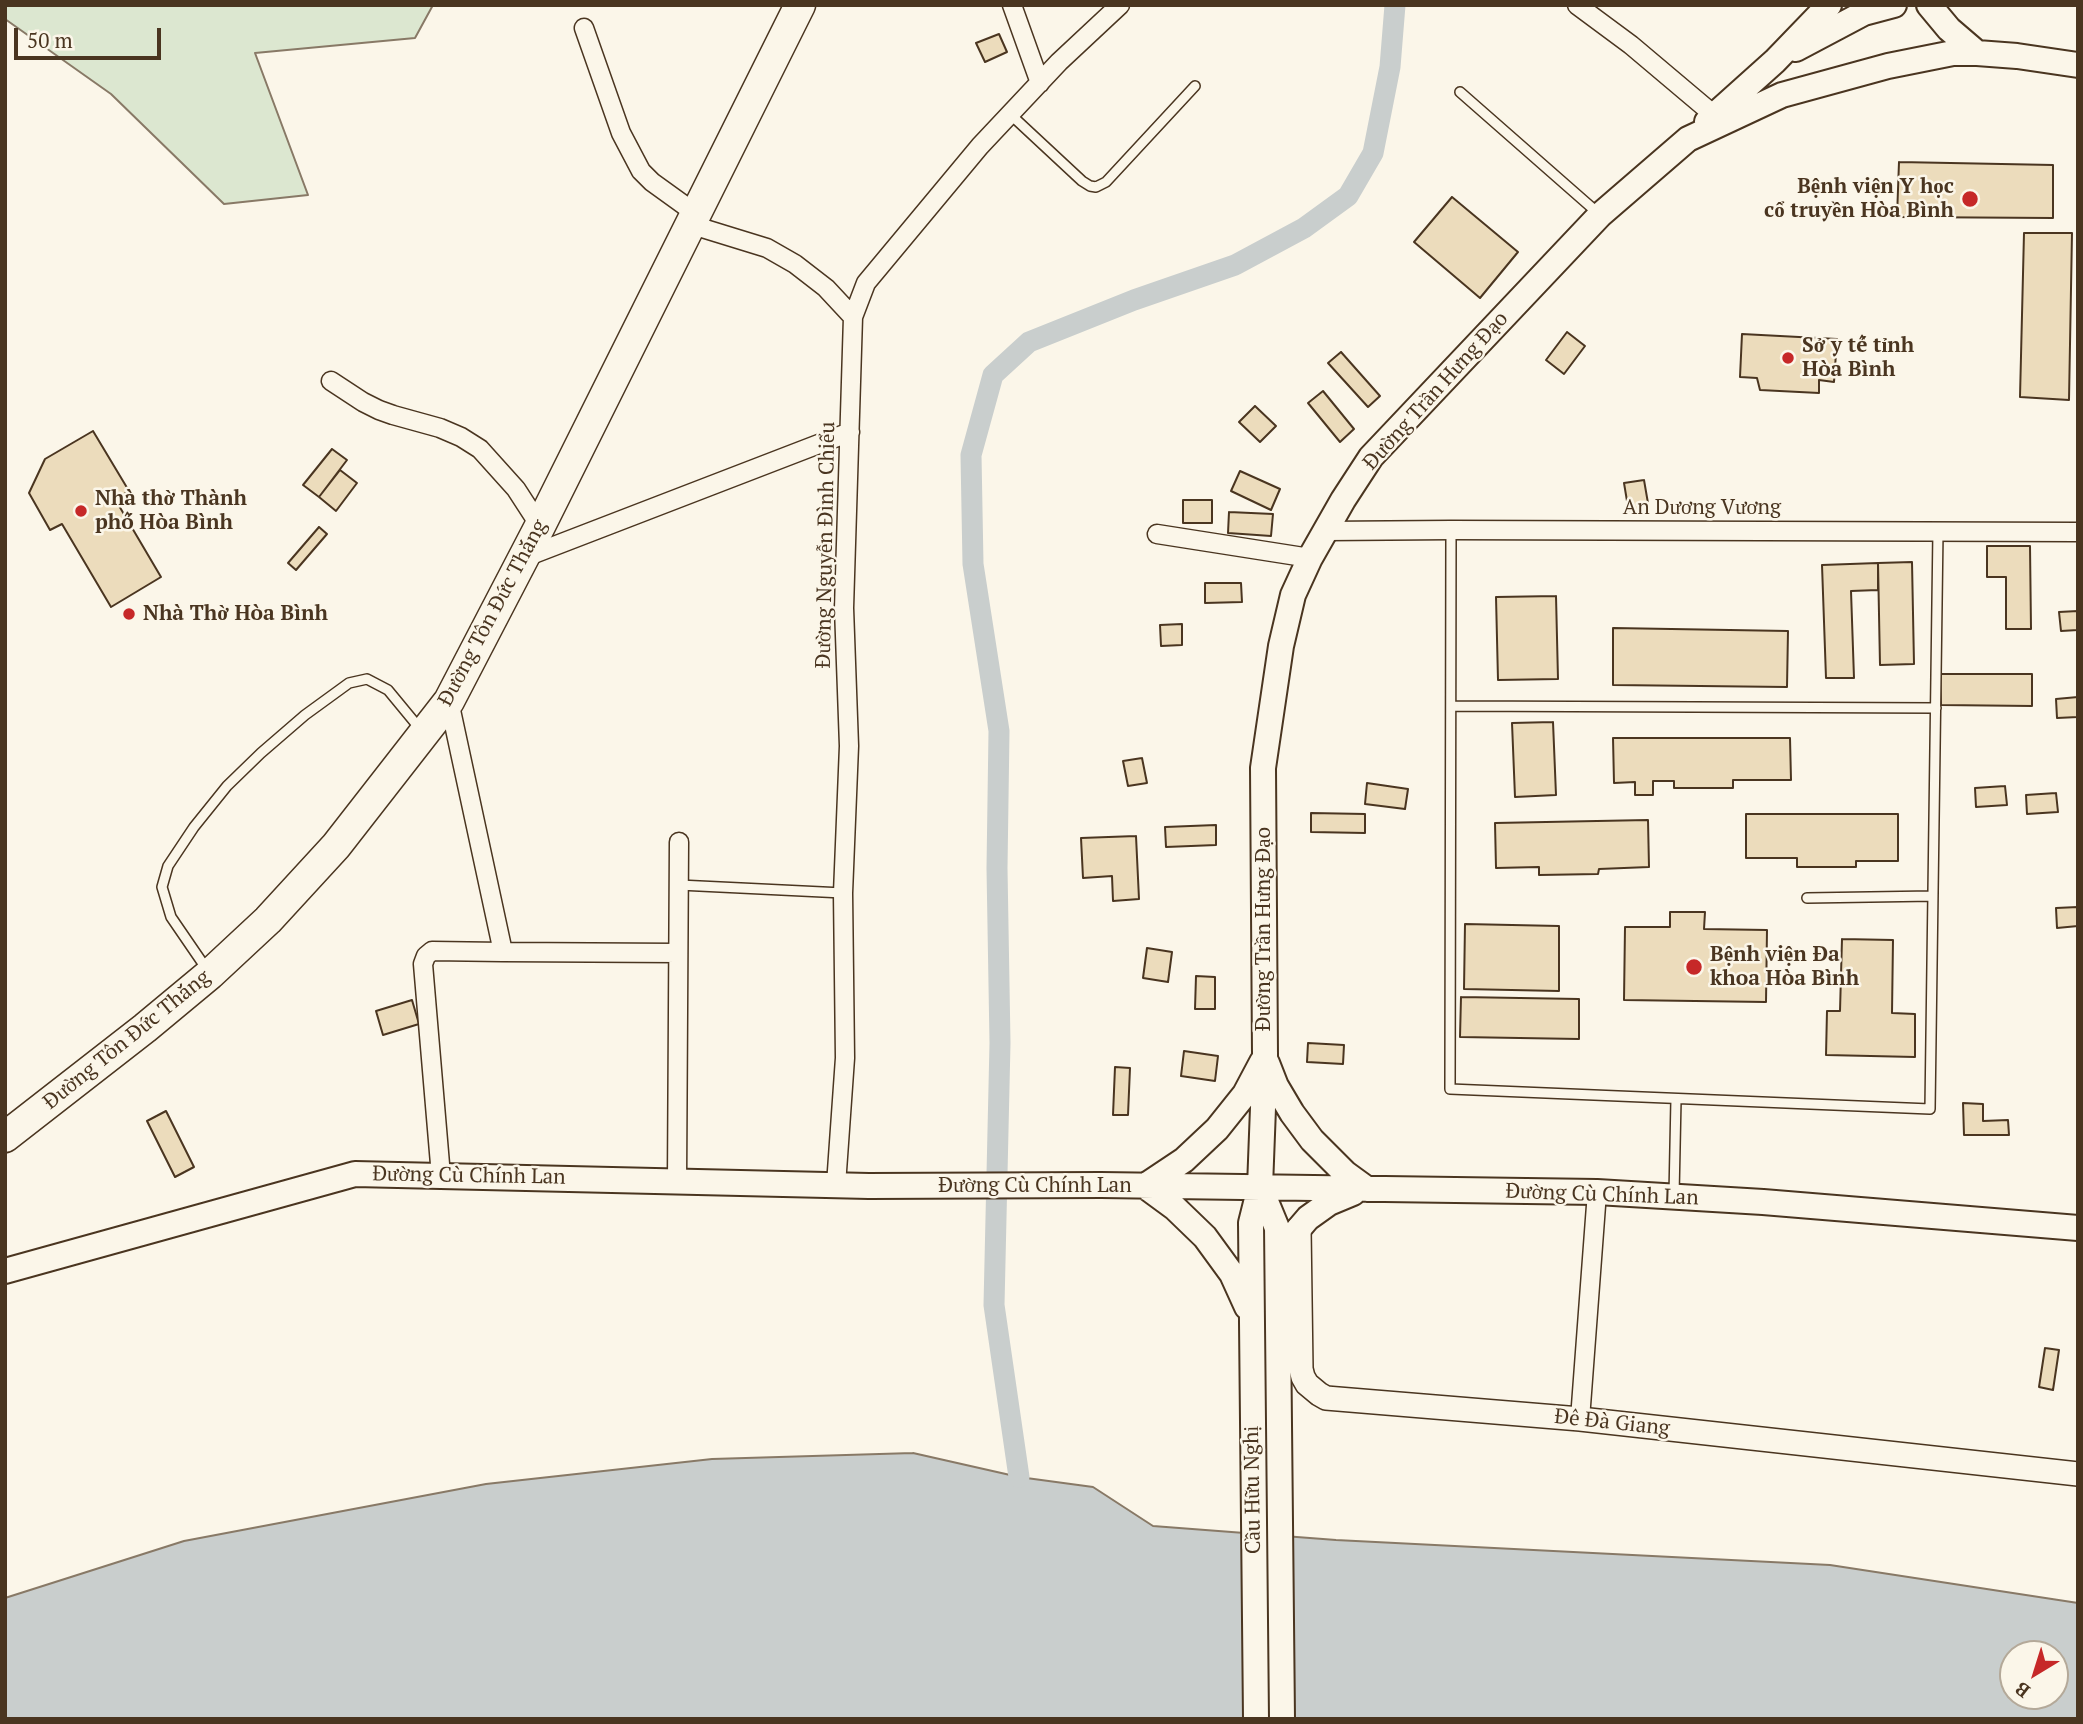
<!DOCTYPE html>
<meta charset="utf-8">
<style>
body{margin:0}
#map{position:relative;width:2083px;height:1724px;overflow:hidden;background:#fbf6e9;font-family:"PT Serif",serif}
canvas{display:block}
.frame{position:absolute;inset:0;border:7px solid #4a3520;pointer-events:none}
.north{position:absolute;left:1999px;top:1640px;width:70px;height:70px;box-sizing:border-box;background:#fbf6e9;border:2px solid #b4a999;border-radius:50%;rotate:218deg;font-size:19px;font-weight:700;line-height:28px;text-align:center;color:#4a3520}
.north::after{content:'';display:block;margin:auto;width:24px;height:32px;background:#c62828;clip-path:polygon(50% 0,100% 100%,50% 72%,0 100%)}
.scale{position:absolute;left:14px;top:28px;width:147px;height:32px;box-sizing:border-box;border:4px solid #4a3520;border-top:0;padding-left:9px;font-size:21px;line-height:24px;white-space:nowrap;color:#4a3520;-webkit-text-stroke:5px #fbf6e9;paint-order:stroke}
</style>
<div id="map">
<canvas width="2083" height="1724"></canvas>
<div class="frame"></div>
<div class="north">B</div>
<div class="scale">50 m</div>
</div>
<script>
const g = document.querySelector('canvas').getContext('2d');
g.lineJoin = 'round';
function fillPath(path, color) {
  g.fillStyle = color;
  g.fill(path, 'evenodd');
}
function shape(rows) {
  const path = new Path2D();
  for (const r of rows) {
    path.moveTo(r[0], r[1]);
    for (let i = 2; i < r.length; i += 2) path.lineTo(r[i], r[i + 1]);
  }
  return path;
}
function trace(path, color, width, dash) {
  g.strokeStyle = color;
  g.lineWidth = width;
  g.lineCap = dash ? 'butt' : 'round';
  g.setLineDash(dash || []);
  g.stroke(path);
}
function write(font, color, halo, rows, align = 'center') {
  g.font = font + ' "PT Serif",serif';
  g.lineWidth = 5;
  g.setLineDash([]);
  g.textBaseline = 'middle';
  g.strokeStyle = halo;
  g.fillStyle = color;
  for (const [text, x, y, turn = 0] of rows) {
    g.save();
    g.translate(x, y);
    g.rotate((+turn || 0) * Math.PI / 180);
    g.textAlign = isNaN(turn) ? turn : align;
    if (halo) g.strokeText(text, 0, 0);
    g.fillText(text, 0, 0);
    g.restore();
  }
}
const green = shape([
 [5,5,433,5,415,38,255,53,308,195,224,204,111,94,5,19,5,5]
]);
fillPath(green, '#dce7d0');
trace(green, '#887966', 2);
const water = shape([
 [913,1453,1019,1477,1093,1487,1153,1526,1336,1540,1830,1565,2078,1603,2078,1719,5,1719,5,1598,184,1541,486,1484,712,1459,913,1453],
 [2013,1654,2055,1654,2055,1696,2013,1696,2013,1654]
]);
fillPath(water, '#c9cecd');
trace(water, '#887966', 2);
trace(shape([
 [1019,1477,994,1305,1000,1043,997,868,999,731,973,564,971,455,993,375,1029,342,1134,300,1235,265,1304,228,1348,196,1373,153,1390,67,1395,5]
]), '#c9cecd', 21);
const building = shape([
 [999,34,1007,52,985,62,976,43,999,34],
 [1899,162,2053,165,2053,218,1897,217,1899,162],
 [1452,197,1518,252,1480,298,1414,242,1452,197],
 [2024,233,2072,233,2069,400,2020,397,2024,233],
 [1567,332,1585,346,1564,374,1546,360,1567,332],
 [1742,334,1837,339,1834,382,1819,380,1819,393,1760,390,1757,378,1740,377,1742,334],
 [1341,352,1380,396,1368,407,1328,363,1341,352],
 [1323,391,1354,429,1340,442,1308,403,1323,391],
 [1255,406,1276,426,1260,442,1239,422,1255,406],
 [93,431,129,491,115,499,161,577,111,607,62,524,50,530,29,493,45,459,93,431],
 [332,449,347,460,319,497,303,485,332,449],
 [340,470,357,483,336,511,319,497,340,470],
 [1240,471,1280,489,1271,510,1231,491,1240,471],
 [1644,480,1649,509,1629,513,1624,483,1644,480],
 [1183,500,1212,500,1212,523,1183,523,1183,500],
 [1229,512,1273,514,1271,536,1228,533,1229,512],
 [319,527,327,534,296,570,288,563,319,527],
 [1987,546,2030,546,2031,629,2006,629,2006,577,1987,577,1987,546],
 [1912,562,1914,664,1880,665,1878,563,1912,562],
 [1878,563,1878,590,1851,591,1854,678,1826,678,1822,565,1878,563],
 [1205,583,1241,583,1242,602,1205,603,1205,583],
 [1556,596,1558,679,1498,680,1496,597,1556,596],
 [2078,611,2078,630,2061,631,2059,612,2078,611],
 [1182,624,1182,645,1161,646,1160,625,1182,624],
 [1613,628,1788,631,1787,687,1613,685,1613,628],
 [1940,674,2032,674,2032,706,1941,705,1940,674],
 [2078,697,2078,717,2057,718,2056,699,2078,697],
 [1553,722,1556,795,1515,797,1512,723,1553,722],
 [1613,738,1790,738,1791,780,1733,780,1733,788,1674,788,1674,781,1653,781,1653,795,1635,795,1635,782,1614,783,1613,738],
 [1142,758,1147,783,1128,786,1123,761,1142,758],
 [1367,783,1408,789,1405,809,1365,804,1367,783],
 [2005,786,2007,805,1976,807,1975,788,2005,786],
 [2056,793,2058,812,2027,814,2026,795,2056,793],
 [1311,813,1365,814,1365,833,1311,832,1311,813],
 [1746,814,1898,814,1898,861,1856,861,1856,867,1797,867,1797,858,1746,858,1746,814],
 [1648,820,1649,867,1599,869,1598,874,1539,875,1539,867,1496,868,1495,823,1648,820],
 [1216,825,1216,845,1166,847,1165,827,1216,825],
 [1136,836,1139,899,1113,901,1112,876,1083,878,1081,838,1136,836],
 [2078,907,2078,926,2057,928,2056,908,2078,907],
 [1670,912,1705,912,1704,929,1767,930,1766,1002,1624,1000,1625,927,1670,927,1670,912],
 [1465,924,1559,926,1559,991,1464,989,1465,924],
 [1842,939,1893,940,1892,1013,1915,1014,1915,1057,1826,1055,1827,1011,1840,1011,1842,939],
 [1147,948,1172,952,1168,982,1143,978,1147,948],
 [1196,976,1215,977,1215,1009,1195,1009,1196,976],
 [1461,997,1579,999,1579,1039,1460,1037,1461,997],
 [412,1000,419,1024,383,1035,376,1011,412,1000],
 [1308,1043,1344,1045,1343,1064,1307,1062,1308,1043],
 [1184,1051,1218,1056,1215,1081,1181,1076,1184,1051],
 [1115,1067,1130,1068,1128,1115,1113,1115,1115,1067],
 [1963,1103,1983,1104,1983,1121,2008,1120,2009,1135,1964,1135,1963,1103],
 [166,1111,194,1167,175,1177,147,1121,166,1111],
 [2045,1348,2059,1350,2053,1390,2039,1387,2045,1348]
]);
fillPath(building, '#ecdcbc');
trace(building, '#4a3520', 2);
const service = shape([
 [1460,92,1599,214],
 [1010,114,1082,181,1090,186,1096,187,1106,182,1195,86],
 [1451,530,1450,1089,1930,1109,1938,531],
 [1451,706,1936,708],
 [679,885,843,893],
 [1807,898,1933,896],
 [208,971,171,917,162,887,168,866,194,827,227,786,261,753,305,715,349,683,367,679,388,690,421,730],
 [1674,1195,1676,1099]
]);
const minor = shape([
 [1012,5,1040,83],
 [1577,5,1631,45,1714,115],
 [584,28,621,133,641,171,652,182,695,213],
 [689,224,767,248,795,264,826,288,853,317],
 [331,381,363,402,379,410,393,415,440,428,461,437,480,449,516,489,540,526],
 [1326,531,1451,530,2078,532],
 [1157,534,1310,558],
 [523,558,850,432],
 [503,952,678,953],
 [441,1176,423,964,426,956,432,951,503,952,449,701],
 [677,1181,679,842],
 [836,1185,845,1058,843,893,849,746,844,608,853,317,866,283,980,146,1059,62,1120,5],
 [1580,1419,1597,1192]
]);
const tertiary = shape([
 [1299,1228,1301,1369,1303,1377,1307,1384,1319,1394,1326,1398,1580,1419,2078,1474]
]);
const secondary = shape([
 [1929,5,1949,29,1977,53],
 [1796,49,1864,13,1894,5],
 [1707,122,1775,61,1829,5],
 [1267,1063,1276,1086,1292,1113,1312,1140,1345,1173,1367,1189],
 [1260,1187,1277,1228,1282,1719],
 [1280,1260,1290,1239,1308,1218,1329,1203,1353,1193],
 [5,1271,355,1174,869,1186,1101,1185,1597,1192,1763,1202,2078,1228],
 [1247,1307,1232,1274,1205,1237,1175,1208,1145,1186,1184,1160,1217,1129,1245,1094,1262,1062],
 [1256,1719,1251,1223,1260,1187,1265,1055,1263,768,1281,646,1293,595,1310,558,1343,500,1371,457,1600,215,1688,139,1782,95,1888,66,1953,53,1977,53,2017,56,2078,65]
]);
const trunk = shape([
 [5,1137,145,1028,210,974,268,920,336,846,449,701,540,526,800,5]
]);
trace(service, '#4a3520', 12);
trace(minor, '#4a3520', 21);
trace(tertiary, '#4a3520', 26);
trace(secondary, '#4a3520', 28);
trace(trunk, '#4a3520', 33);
trace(service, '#fbf6e9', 9);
trace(minor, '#fbf6e9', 18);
trace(tertiary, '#fbf6e9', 23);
trace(secondary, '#fbf6e9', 24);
trace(trunk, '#fbf6e9', 30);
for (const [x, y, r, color] of [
 [1970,199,9,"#c62828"],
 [1788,358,7,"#c62828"],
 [81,511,7,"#c62828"],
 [129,614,7,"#c62828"],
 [1694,967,9,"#c62828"]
]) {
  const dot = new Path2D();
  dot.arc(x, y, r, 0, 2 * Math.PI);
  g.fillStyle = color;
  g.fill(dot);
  trace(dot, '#fbf6e9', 2.5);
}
write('bold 21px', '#4a3520', '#fbf6e9', [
 ["Bệnh viện Y học",1954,187,"right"],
 ["cổ truyền Hòa Bình",1954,211,"right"],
 ["Sở y tế tỉnh",1802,346],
 ["Hòa Bình",1802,370],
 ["Nhà thờ Thành",95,499],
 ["phố Hòa Bình",95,523],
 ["Nhà Thờ Hòa Bình",143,614],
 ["Bệnh viện Đa",1710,955],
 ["khoa Hòa Bình",1710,979]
], 'left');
write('21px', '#4a3520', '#fbf6e9', [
 ["Đường Trần Hưng Đạo",1436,391,-48],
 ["An Dương Vương",1702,508],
 ["Đường Nguyễn Đình Chiểu",826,545,-89],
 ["Đường Tôn Đức Thắng",493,613,-62],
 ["Đường Trần Hưng Đạo",1264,929,-90],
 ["Đường Tôn Đức Thắng",127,1040,-39],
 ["Đường Cù Chính Lan",469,1176,1],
 ["Đường Cù Chính Lan",1035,1186],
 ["Đường Cù Chính Lan",1602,1195,2],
 ["Đê Đà Giang",1612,1423,6],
 ["Cầu Hữu Nghị",1253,1490,-91]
]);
</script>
